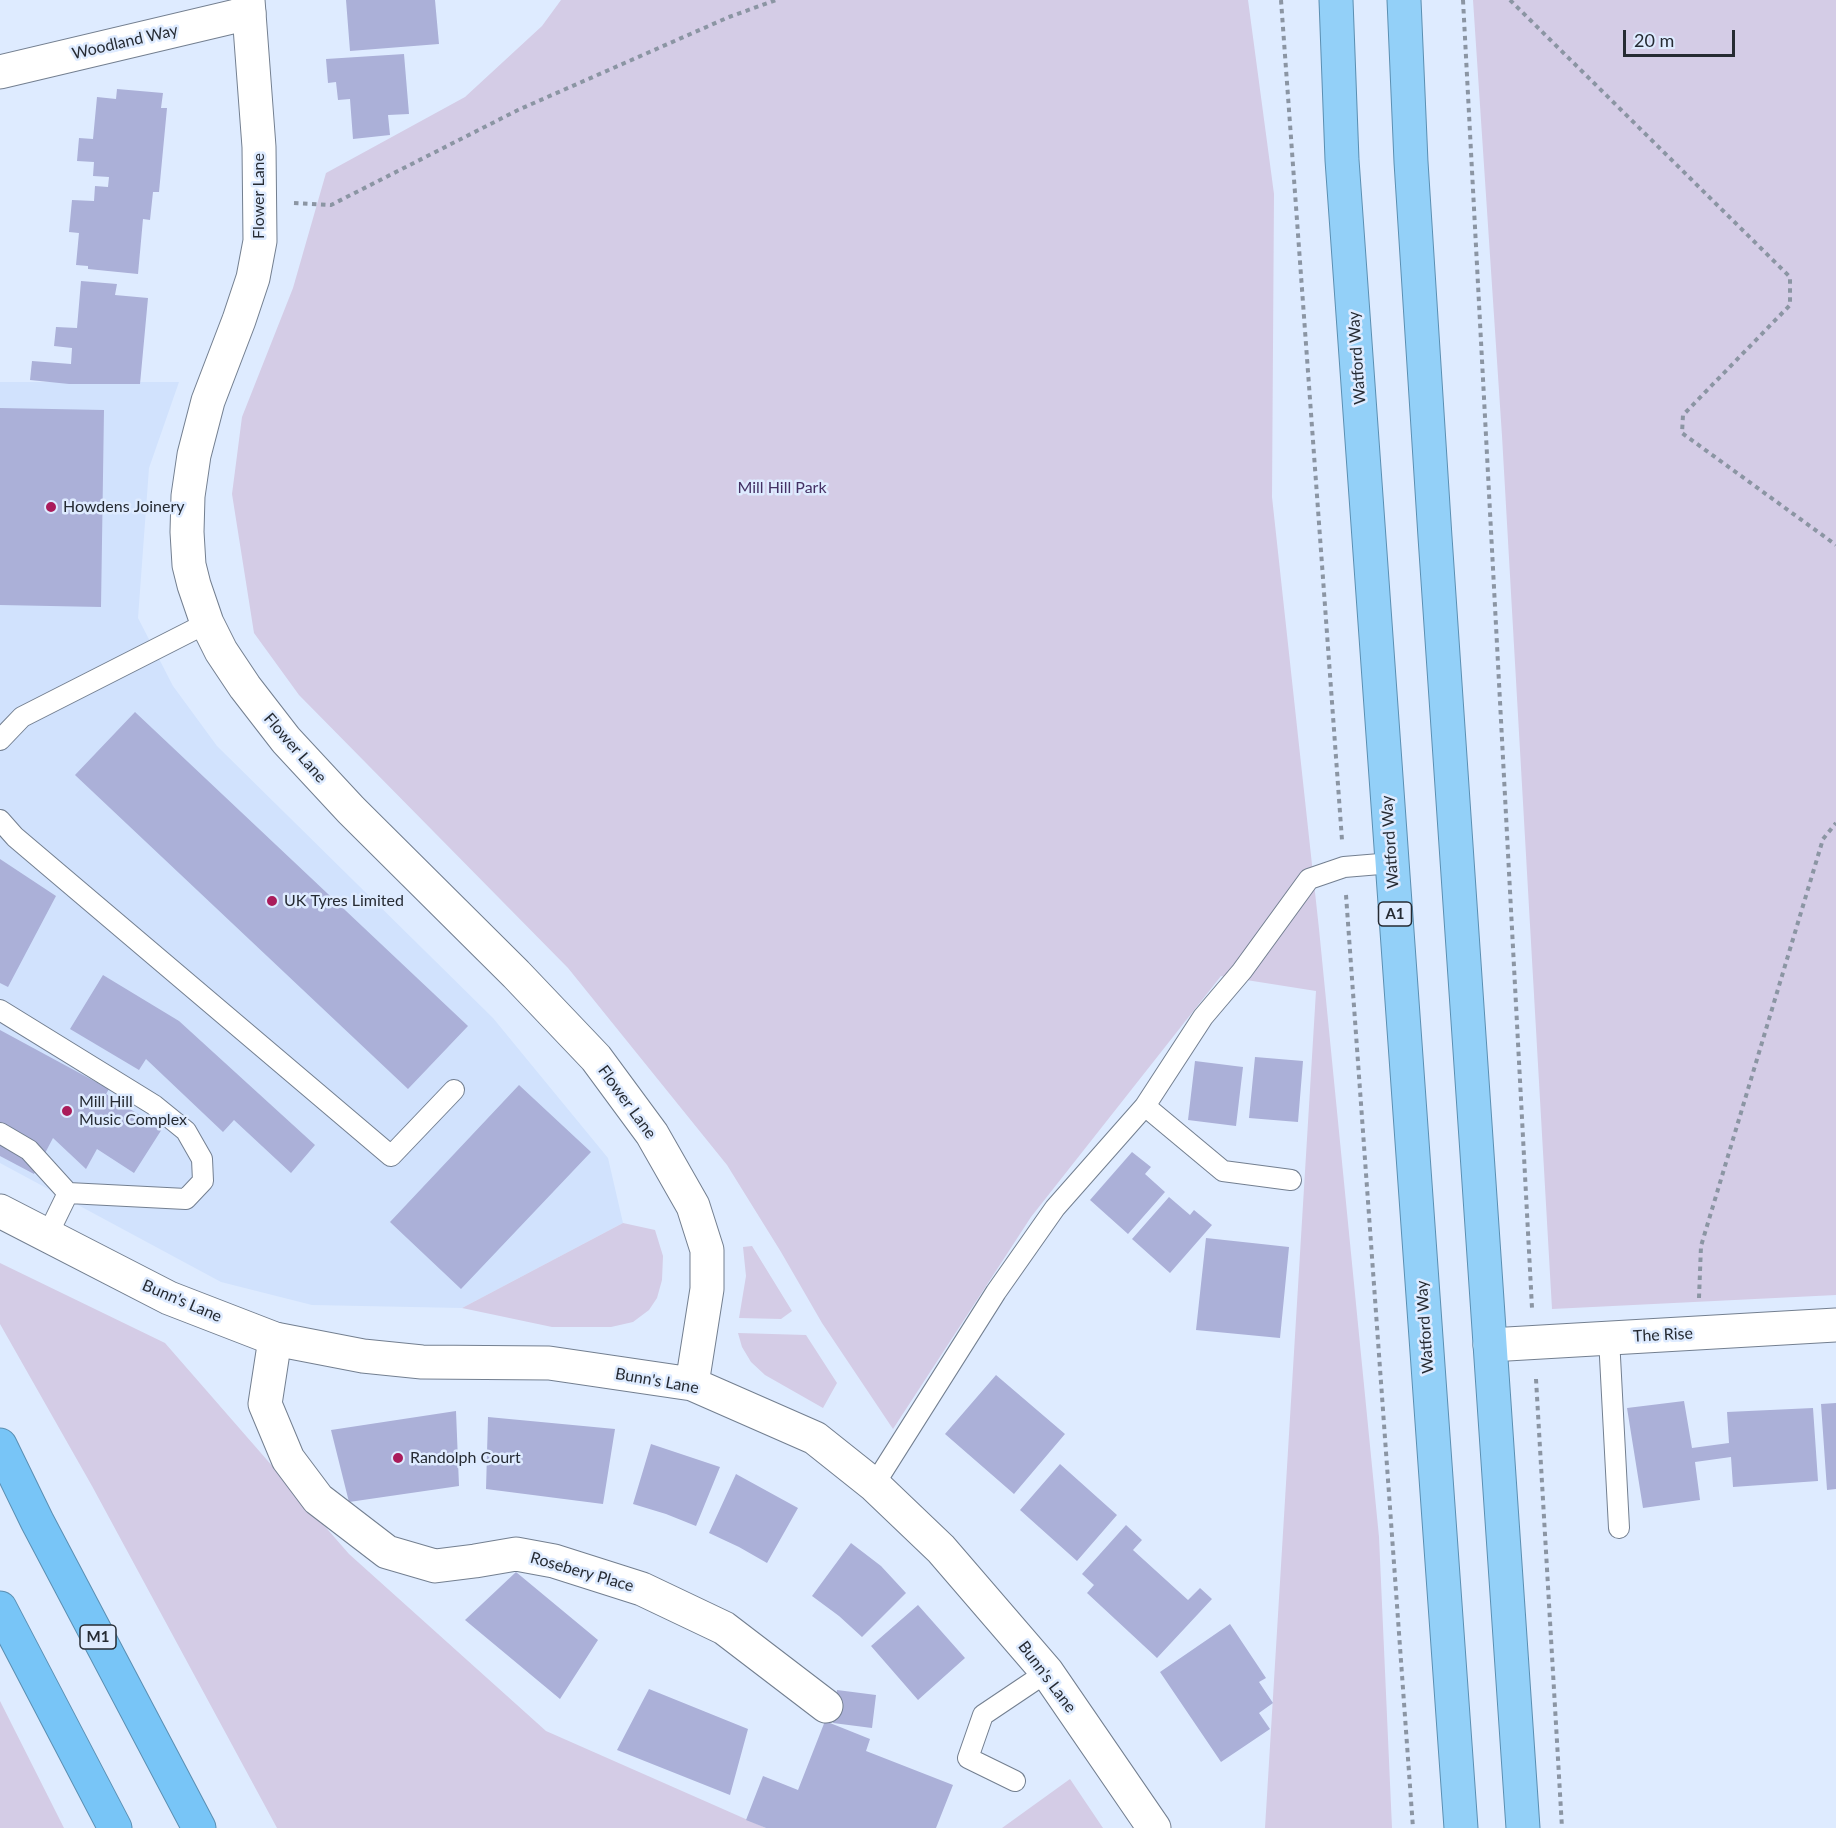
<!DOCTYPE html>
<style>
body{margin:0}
#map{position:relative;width:1836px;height:1828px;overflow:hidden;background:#deebff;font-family:Lato,sans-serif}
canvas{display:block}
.scale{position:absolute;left:1623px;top:30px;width:112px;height:27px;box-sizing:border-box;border:3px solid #262b33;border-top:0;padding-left:8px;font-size:18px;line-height:21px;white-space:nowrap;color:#262b33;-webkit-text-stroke:4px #deebff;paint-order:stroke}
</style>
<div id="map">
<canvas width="1836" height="1828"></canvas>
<div class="scale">20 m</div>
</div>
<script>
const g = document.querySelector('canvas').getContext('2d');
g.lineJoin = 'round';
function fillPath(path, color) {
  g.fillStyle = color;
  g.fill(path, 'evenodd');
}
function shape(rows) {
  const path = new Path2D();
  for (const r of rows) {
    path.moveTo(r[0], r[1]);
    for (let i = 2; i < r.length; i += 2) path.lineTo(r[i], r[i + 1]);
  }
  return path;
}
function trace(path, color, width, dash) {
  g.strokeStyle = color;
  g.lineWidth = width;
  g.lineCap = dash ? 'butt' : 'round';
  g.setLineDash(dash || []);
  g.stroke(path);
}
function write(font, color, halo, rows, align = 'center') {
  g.font = font + ' Lato,sans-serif';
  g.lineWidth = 5;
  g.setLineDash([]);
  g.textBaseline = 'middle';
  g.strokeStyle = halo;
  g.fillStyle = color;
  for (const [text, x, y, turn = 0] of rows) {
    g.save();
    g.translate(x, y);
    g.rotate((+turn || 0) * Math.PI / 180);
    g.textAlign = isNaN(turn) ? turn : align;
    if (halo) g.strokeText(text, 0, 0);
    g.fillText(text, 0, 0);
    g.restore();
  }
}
fillPath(shape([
 [0,382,179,382,149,468,138,618,173,686,217,746,493,1018,608,1158,623,1223,462,1308,312,1305,221,1282,0,1163]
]), '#d1e2fd');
fillPath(shape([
 [561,0,1248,0,1274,194,1272,497,1319,929,1379,1537,1392,1828,1265,1828,1316,991,1221,976,1031,1217,893,1429,822,1323,781,1252,727,1165,568,968,299,695,254,633,232,494,242,417,293,288,326,173,465,97,542,26],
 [1473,0,1836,0,1836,1295,1552,1309,1502,436],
 [623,1223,655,1230,663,1256,662,1280,657,1298,649,1310,633,1322,611,1327,552,1327,462,1308],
 [752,1246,792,1311,781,1319,739,1318,746,1276,743,1247],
 [0,1263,165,1343,349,1554,546,1731,766,1828,277,1828,92,1486,0,1324],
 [738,1333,806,1335,837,1383,823,1408,765,1375,751,1362,742,1347],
 [0,1701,64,1828,0,1828],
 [1070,1779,1103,1828,1002,1828]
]), '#d4cce6');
fillPath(shape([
 [346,0,435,0,439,44,350,51],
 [404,54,409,114,388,115,390,135,353,139,350,99,338,100,336,82,328,83,326,59],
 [117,89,163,93,161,108,167,108,159,192,153,192,150,220,143,219,138,274,88,269,88,266,76,265,79,233,69,232,72,200,94,201,95,186,108,187,109,177,93,176,94,162,77,161,79,138,93,139,97,97,116,99],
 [81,281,117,284,115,295,148,298,140,384,69,384,30,380,32,361,71,364,72,348,54,346,56,327,77,328],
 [0,408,104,410,101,607,0,605],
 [135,712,468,1026,408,1089,75,775],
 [0,859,56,896,8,987,0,983],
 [103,975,179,1021,315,1145,291,1173,234,1120,223,1132,146,1059,139,1070,70,1029],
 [0,1030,109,1089,106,1094,162,1129,134,1173,97,1149,86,1169,53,1138,34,1174,0,1156],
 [1255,1057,1303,1061,1298,1122,1249,1118],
 [1195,1061,1243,1067,1236,1126,1188,1120],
 [519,1085,591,1152,461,1289,390,1222],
 [1132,1152,1151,1167,1145,1174,1165,1192,1128,1234,1090,1200],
 [1169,1197,1190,1215,1194,1210,1212,1225,1170,1273,1132,1239],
 [1206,1238,1289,1247,1280,1338,1196,1330],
 [996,1375,1065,1434,1014,1494,945,1434],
 [1684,1401,1692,1448,1729,1443,1727,1412,1813,1408,1818,1481,1733,1487,1731,1457,1695,1462,1700,1500,1643,1508,1627,1408],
 [1836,1403,1836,1489,1827,1490,1821,1404],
 [456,1411,459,1486,349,1502,331,1430],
 [488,1417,615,1429,603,1504,486,1489],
 [651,1444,720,1467,696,1526,666,1514,633,1504],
 [1060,1464,1117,1515,1077,1561,1020,1510],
 [736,1474,798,1508,767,1563,739,1547,709,1533],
 [1126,1525,1142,1540,1133,1550,1188,1600,1200,1588,1212,1599,1157,1658,1087,1593,1094,1585,1082,1574],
 [851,1543,881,1566,906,1593,862,1637,839,1616,812,1596],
 [516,1572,598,1640,560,1699,465,1620],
 [918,1605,965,1658,918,1700,871,1646],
 [1230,1624,1266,1678,1259,1682,1273,1703,1259,1713,1270,1729,1221,1762,1160,1672],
 [649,1689,748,1729,730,1795,617,1750],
 [837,1690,876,1695,872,1728,833,1723],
 [825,1721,870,1739,866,1751,953,1785,936,1828,766,1828,746,1820,763,1776,798,1790]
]), '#abb0d8');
const service = shape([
 [0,740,22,717,207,623],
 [0,820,15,837,391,1156,454,1090],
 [0,1010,154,1105,186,1131,202,1159,203,1181,186,1199,68,1193,47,1236],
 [0,1133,29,1150,68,1193],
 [1291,1180,1223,1171,1145,1106,1203,1017,1242,971,1309,879,1344,867,1392,863],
 [1609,1338,1619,1528],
 [874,1485,996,1292,1055,1208,1145,1106],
 [1015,1781,968,1758,983,1715,1047,1672]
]);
const minor = shape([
 [0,72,249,13],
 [275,1339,265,1404,288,1459,318,1499,387,1552,435,1566,475,1561,516,1554,554,1561,642,1589,724,1628,826,1706],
 [1490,1345,1836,1325]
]);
const tertiary = shape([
 [248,0,259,147,260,241,253,278,239,320,208,401,194,455,188,496,187,532,189,565,194,585,207,623,221,651,245,687,286,740,351,810,516,974,596,1058,652,1134,693,1206,707,1250,707,1289,692,1384],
 [0,1211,169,1298,275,1339,363,1356,422,1362,549,1363,692,1384,815,1438,874,1485,941,1549,1047,1672,1154,1828]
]);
const trunk = shape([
 [1336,0,1342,160,1461,1828],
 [1404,0,1411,162,1435,537,1523,1828]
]);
const motorway = shape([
 [0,1445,37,1521,199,1828],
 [0,1608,115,1828]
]);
trace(service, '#737f90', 22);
trace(minor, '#737f90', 35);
trace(tertiary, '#737f90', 35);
trace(trunk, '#5b8fb2', 35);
trace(motorway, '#5b8fb2', 35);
trace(shape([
 [1281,0,1342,840],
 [1463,0,1532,1308],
 [1510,0,1790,277,1790,305,1683,415,1682,433,1836,545],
 [294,203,331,205,518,110,729,17,776,0],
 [1346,895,1413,1828],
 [1699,1298,1701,1246,1823,839,1836,823],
 [1536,1379,1562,1828]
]), '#8b95a3', 4, [4.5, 4.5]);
trace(service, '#fff', 20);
trace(minor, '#fff', 33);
trace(tertiary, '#fff', 33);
trace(trunk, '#93d0f8', 33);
trace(motorway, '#78c5f7', 33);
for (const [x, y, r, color] of [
 [51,507,6,"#aa1c5b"],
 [272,901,6,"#aa1c5b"],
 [67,1111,6,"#aa1c5b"],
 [398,1458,6,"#aa1c5b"]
]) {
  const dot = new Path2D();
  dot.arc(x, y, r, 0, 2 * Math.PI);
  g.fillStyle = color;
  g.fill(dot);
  trace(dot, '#deebff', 2);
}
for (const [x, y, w] of [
 [1395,914,33],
 [98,1637,36]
]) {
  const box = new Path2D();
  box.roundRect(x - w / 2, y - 12, w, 24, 4.5);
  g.fillStyle = '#deebff';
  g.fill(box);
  trace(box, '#262b33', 1.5);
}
write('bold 15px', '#262b33', null, [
 ["A1",1395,914],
 ["M1",98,1637]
]);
write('16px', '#262b33', '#deebff', [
 ["Woodland Way",125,42,-13],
 ["Flower Lane",259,196,-90],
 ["Watford Way",1357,358,-94],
 ["Flower Lane",295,748,49],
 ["Watford Way",1390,842,-94],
 ["Flower Lane",627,1102,54],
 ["Bunn's Lane",182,1301,23],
 ["Watford Way",1425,1327,-94],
 ["The Rise",1663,1335,-3],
 ["Bunn's Lane",657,1381,10],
 ["Rosebery Place",582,1572,16],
 ["Bunn's Lane",1047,1677,53]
]);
write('16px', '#443063', '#deebff', [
 ["Mill Hill Park",782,488]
]);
write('16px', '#262b33', '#deebff', [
 ["Howdens Joinery",63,507],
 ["UK Tyres Limited",284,901],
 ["Mill Hill",79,1102],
 ["Music Complex",79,1120],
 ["Randolph Court",410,1458]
], 'left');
</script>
